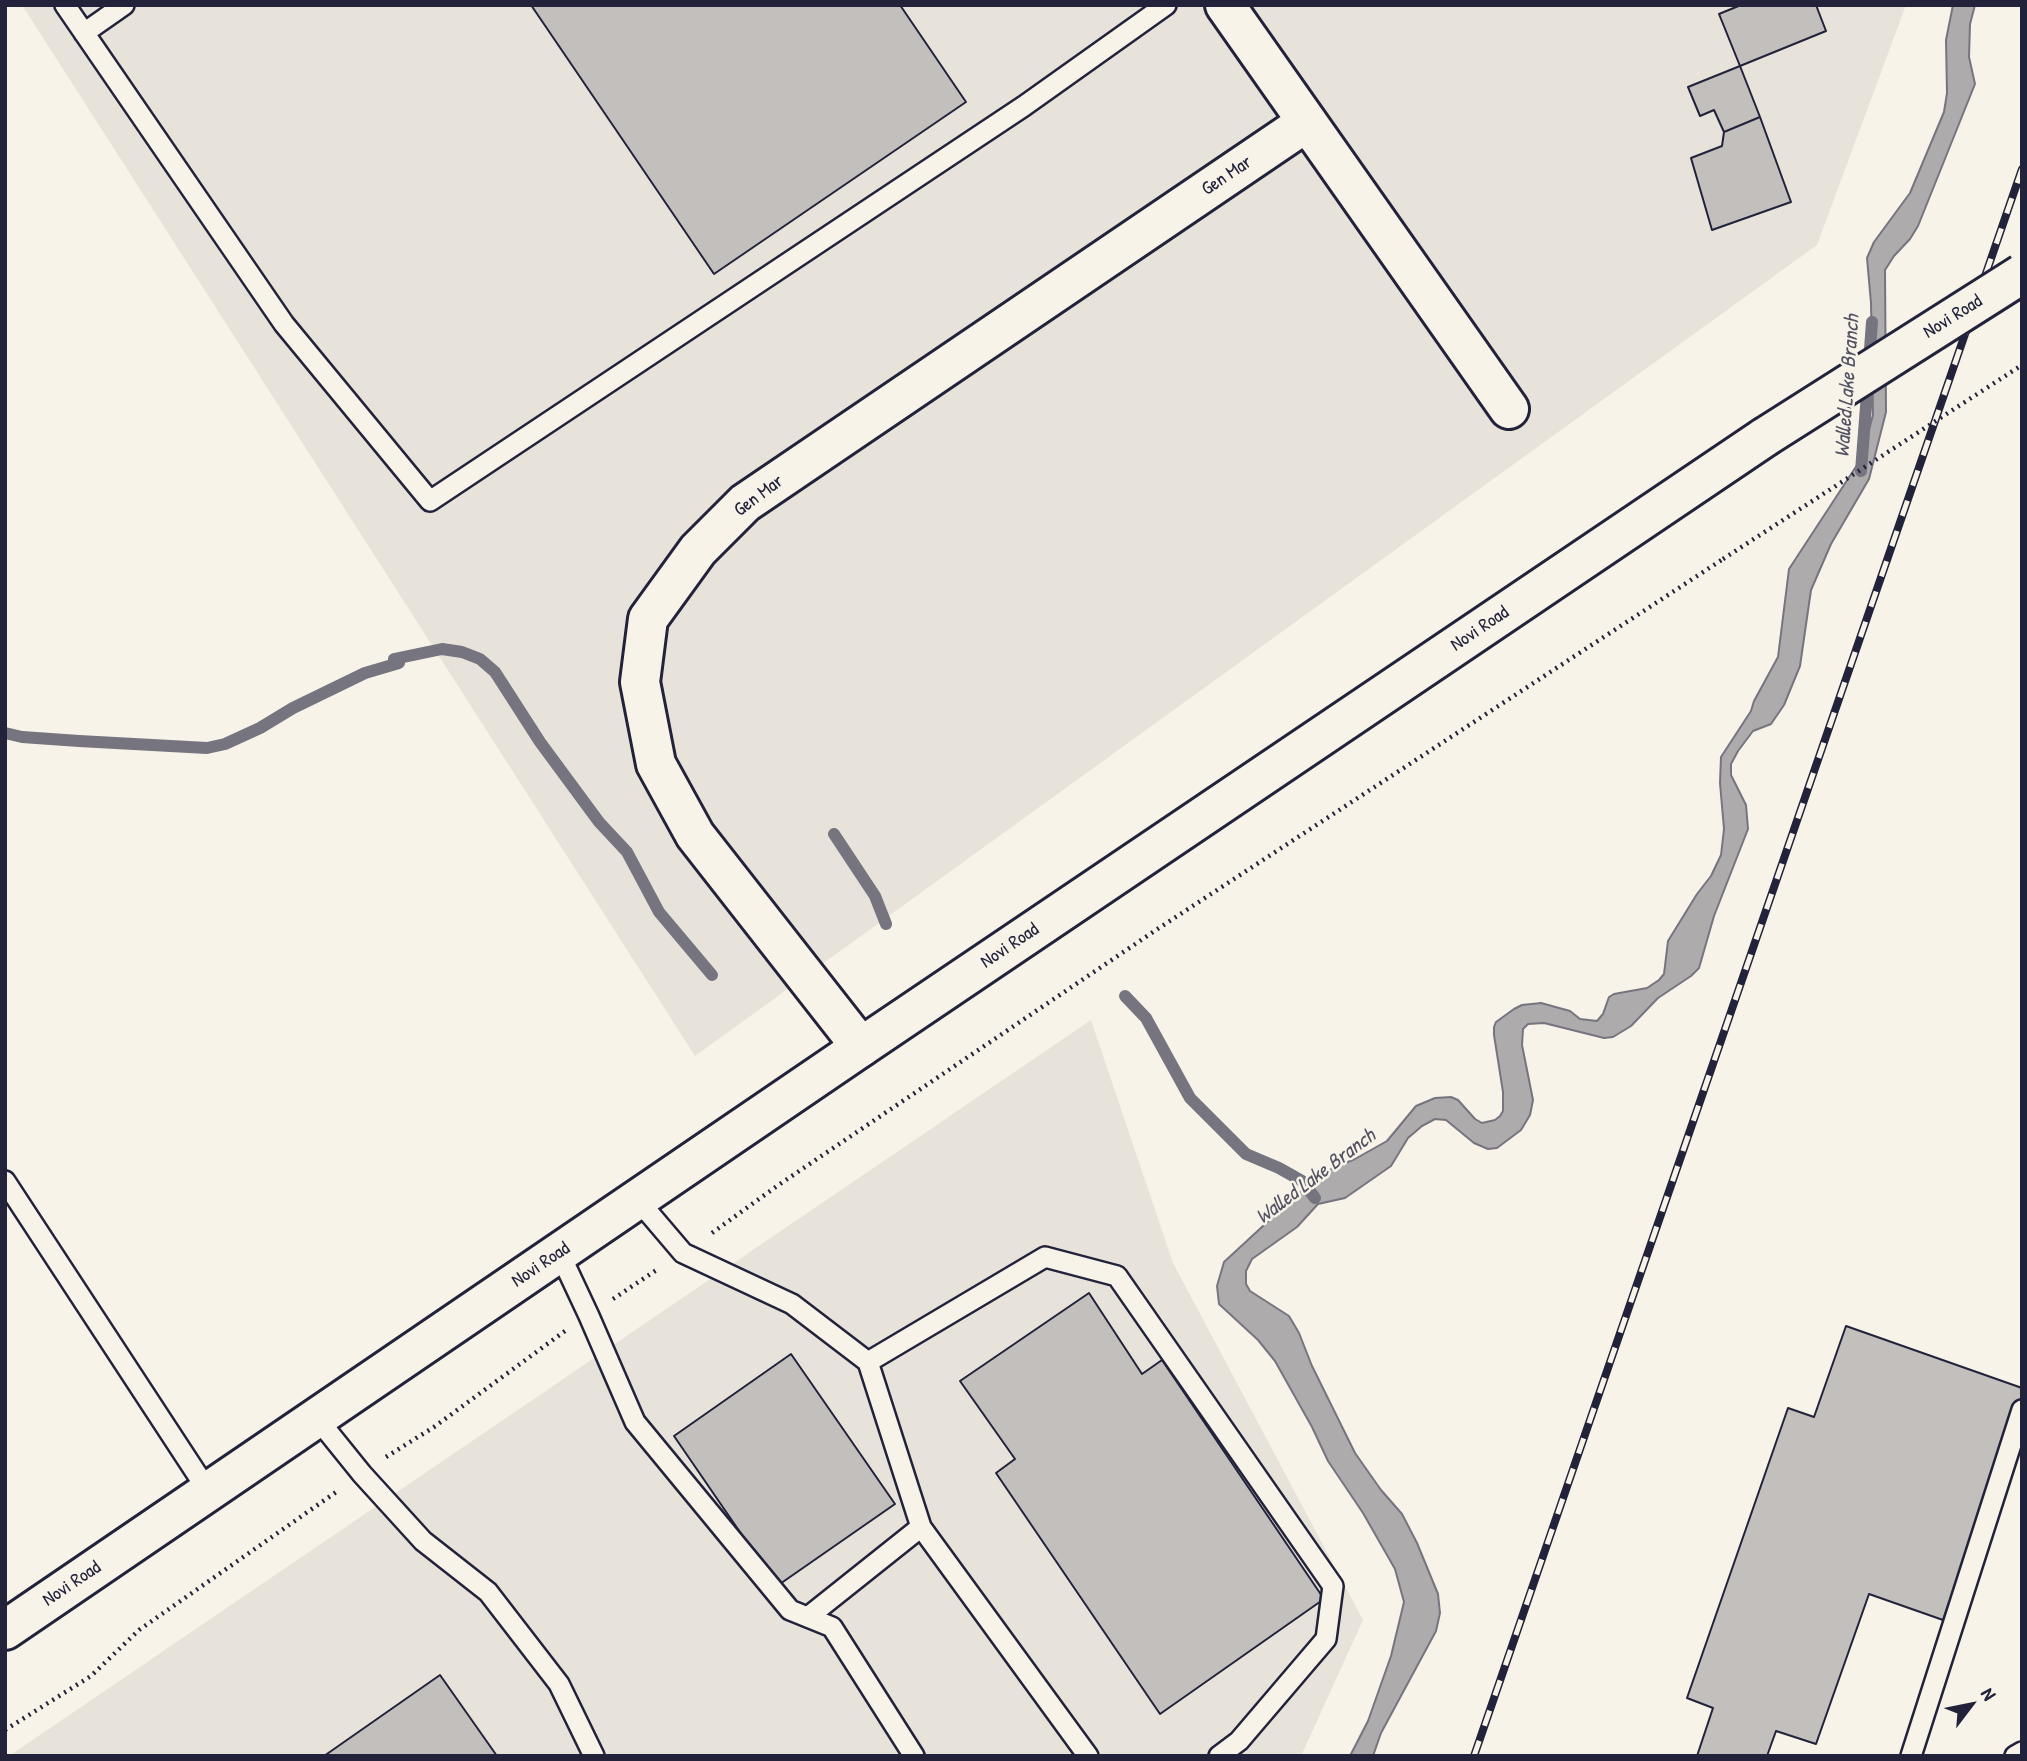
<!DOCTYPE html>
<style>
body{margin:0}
#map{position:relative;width:2027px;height:1761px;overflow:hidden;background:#f7f3e8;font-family:"Patrick Hand",sans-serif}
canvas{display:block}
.frame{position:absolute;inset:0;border:7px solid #22223b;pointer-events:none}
.north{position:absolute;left:1936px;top:1670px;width:70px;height:70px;-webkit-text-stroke:5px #f7f3e8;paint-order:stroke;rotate:58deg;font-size:19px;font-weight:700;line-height:28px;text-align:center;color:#22223b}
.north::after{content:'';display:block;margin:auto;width:24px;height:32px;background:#22223b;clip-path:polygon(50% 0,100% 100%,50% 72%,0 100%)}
</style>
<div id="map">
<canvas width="2027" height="1761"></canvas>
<div class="frame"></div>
<div class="north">N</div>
</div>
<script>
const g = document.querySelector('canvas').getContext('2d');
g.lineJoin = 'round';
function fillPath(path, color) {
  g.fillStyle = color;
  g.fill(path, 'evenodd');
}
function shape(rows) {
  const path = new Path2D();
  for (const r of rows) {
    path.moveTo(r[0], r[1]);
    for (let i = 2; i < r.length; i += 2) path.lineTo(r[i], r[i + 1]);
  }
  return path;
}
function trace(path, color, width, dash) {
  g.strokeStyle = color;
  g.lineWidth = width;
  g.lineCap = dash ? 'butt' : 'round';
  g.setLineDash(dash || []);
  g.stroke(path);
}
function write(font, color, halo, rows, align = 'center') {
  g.font = font + ' "Patrick Hand",sans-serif';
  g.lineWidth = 5;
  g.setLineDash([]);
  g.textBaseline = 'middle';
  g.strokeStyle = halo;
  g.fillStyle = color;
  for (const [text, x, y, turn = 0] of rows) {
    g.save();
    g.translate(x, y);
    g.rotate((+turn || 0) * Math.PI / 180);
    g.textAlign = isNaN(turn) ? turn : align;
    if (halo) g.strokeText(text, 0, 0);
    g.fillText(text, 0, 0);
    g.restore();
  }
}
fillPath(shape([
 [22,5,1906,5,1817,245,695,1056],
 [1091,1020,1173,1263,1363,1620,1301,1756,9,1756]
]), '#e7e3db');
const water = shape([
 [1953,5,1975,5,1970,24,1969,57,1975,84,1918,226,1910,239,1894,256,1885,270,1886,412,1869,479,1831,544,1811,590,1800,666,1784,705,1771,724,1753,731,1738,751,1731,764,1731,775,1746,805,1748,829,1714,916,1699,968,1691,976,1658,998,1631,1026,1613,1037,1604,1038,1544,1023,1528,1024,1523,1029,1522,1045,1533,1100,1530,1115,1521,1130,1497,1148,1488,1149,1474,1143,1446,1120,1435,1119,1422,1126,1408,1138,1391,1166,1345,1198,1318,1204,1297,1227,1252,1259,1246,1271,1246,1284,1250,1291,1289,1316,1299,1333,1312,1366,1355,1453,1381,1490,1402,1514,1417,1543,1438,1594,1440,1613,1436,1631,1381,1733,1373,1756,1350,1756,1368,1721,1391,1656,1404,1602,1395,1569,1363,1513,1328,1461,1312,1427,1275,1361,1258,1340,1219,1304,1217,1286,1224,1262,1315,1178,1333,1168,1355,1159,1387,1141,1416,1106,1435,1098,1451,1097,1458,1100,1475,1119,1482,1123,1495,1120,1500,1116,1503,1111,1503,1092,1494,1035,1494,1027,1496,1022,1514,1009,1522,1005,1541,1003,1570,1011,1580,1019,1597,1021,1603,1014,1609,997,1614,994,1647,988,1659,980,1664,974,1668,941,1697,894,1711,876,1721,855,1724,829,1720,783,1721,757,1751,711,1754,701,1778,657,1789,569,1861,459,1873,415,1871,303,1867,258,1874,242,1910,193,1944,112,1947,93,1946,40,1953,5]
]);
fillPath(water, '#aeabad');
trace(water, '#76747f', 2);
trace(shape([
 [1869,363,1872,322],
 [1861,471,1868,381],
 [5,733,22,737,79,741,207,748,225,744,260,728,293,708,365,673,399,663,394,659,442,649,462,652,480,659,495,672,540,742,599,822,627,852,659,912,712,975],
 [834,834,875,896,886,924],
 [1125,996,1146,1018,1190,1098,1246,1154,1279,1168,1302,1181,1315,1198]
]), '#76747f', 12);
const building = shape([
 [531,5,900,5,966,102,714,274,531,5],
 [1741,5,1816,5,1826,31,1740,66,1719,14,1741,5],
 [1740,66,1760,117,1724,132,1714,110,1700,116,1688,87,1740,66],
 [1760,117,1791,202,1712,230,1691,158,1722,146,1724,132,1760,117],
 [1089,1293,1142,1374,1162,1360,1324,1599,1160,1714,996,1473,1015,1459,960,1381,1089,1293],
 [1846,1326,2022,1388,2022,1396,1943,1620,1869,1594,1816,1744,1776,1731,1767,1756,1697,1756,1713,1708,1687,1698,1788,1408,1814,1417,1846,1326],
 [791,1354,895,1504,777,1586,674,1436,791,1354],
 [440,1675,497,1756,324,1756,440,1675]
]);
fillPath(building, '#c2bfbd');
trace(building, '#22223b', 2);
const lane = shape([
 [65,5,284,324,430,501,1024,106,1166,5],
 [84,33,124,5],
 [5,1181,208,1491],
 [637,1199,683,1253,792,1304,868,1362,1045,1257,1117,1276,1333,1586,1326,1639,1239,1741,1219,1756],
 [559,1252,589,1316,635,1422,790,1610,832,1627,914,1756],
 [868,1362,921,1527,1088,1756],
 [316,1417,362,1474,423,1541,488,1592,559,1684,594,1756],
 [808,1617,921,1527],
 [1911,1756,2022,1410],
 [2015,1756,2022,1752]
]);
const street = shape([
 [1225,5,1509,409],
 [861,1047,695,835,656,764,640,682,648,619,698,550,745,503,1307,122]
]);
const secondary = shape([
 [5,1630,861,1047,1765,437]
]);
trace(lane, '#22223b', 24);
trace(street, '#22223b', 44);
trace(secondary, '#22223b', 44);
trace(shape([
 [712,1233,777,1186,1156,930,1723,559],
 [613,1299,658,1269],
 [386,1457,434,1427,565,1331],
 [5,1730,91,1676,139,1630,339,1490]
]), '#22223b', 4.5, [2, 5]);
trace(lane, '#f7f3e8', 19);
trace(street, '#f7f3e8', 38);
trace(secondary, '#f7f3e8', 38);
const rail = shape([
 [1474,1756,2022,169]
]);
trace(rail, '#22223b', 8);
trace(rail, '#f7f3e8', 5, [16]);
const secondaryBridge = shape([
 [1765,437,2022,274]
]);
trace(secondaryBridge, '#22223b', 44, []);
trace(shape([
 [1723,559,2022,365]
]), '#22223b', 4.5, [2, 5]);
trace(secondaryBridge, '#f7f3e8', 38);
write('19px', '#22223b', '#f7f3e8', [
 ["Gen Mar",1227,176,-34],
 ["Novi Road",1953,317,-32],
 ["Gen Mar",759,496,-37],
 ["Novi Road",1480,629,-34],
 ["Novi Road",1010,946,-34],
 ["Novi Road",541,1265,-34],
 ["Novi Road",72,1584,-34]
]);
write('italic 21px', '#535263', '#f7f3e8', [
 ["Walled Lake Branch",1848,386,-86],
 ["Walled Lake Branch",1316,1177,-37]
]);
</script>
